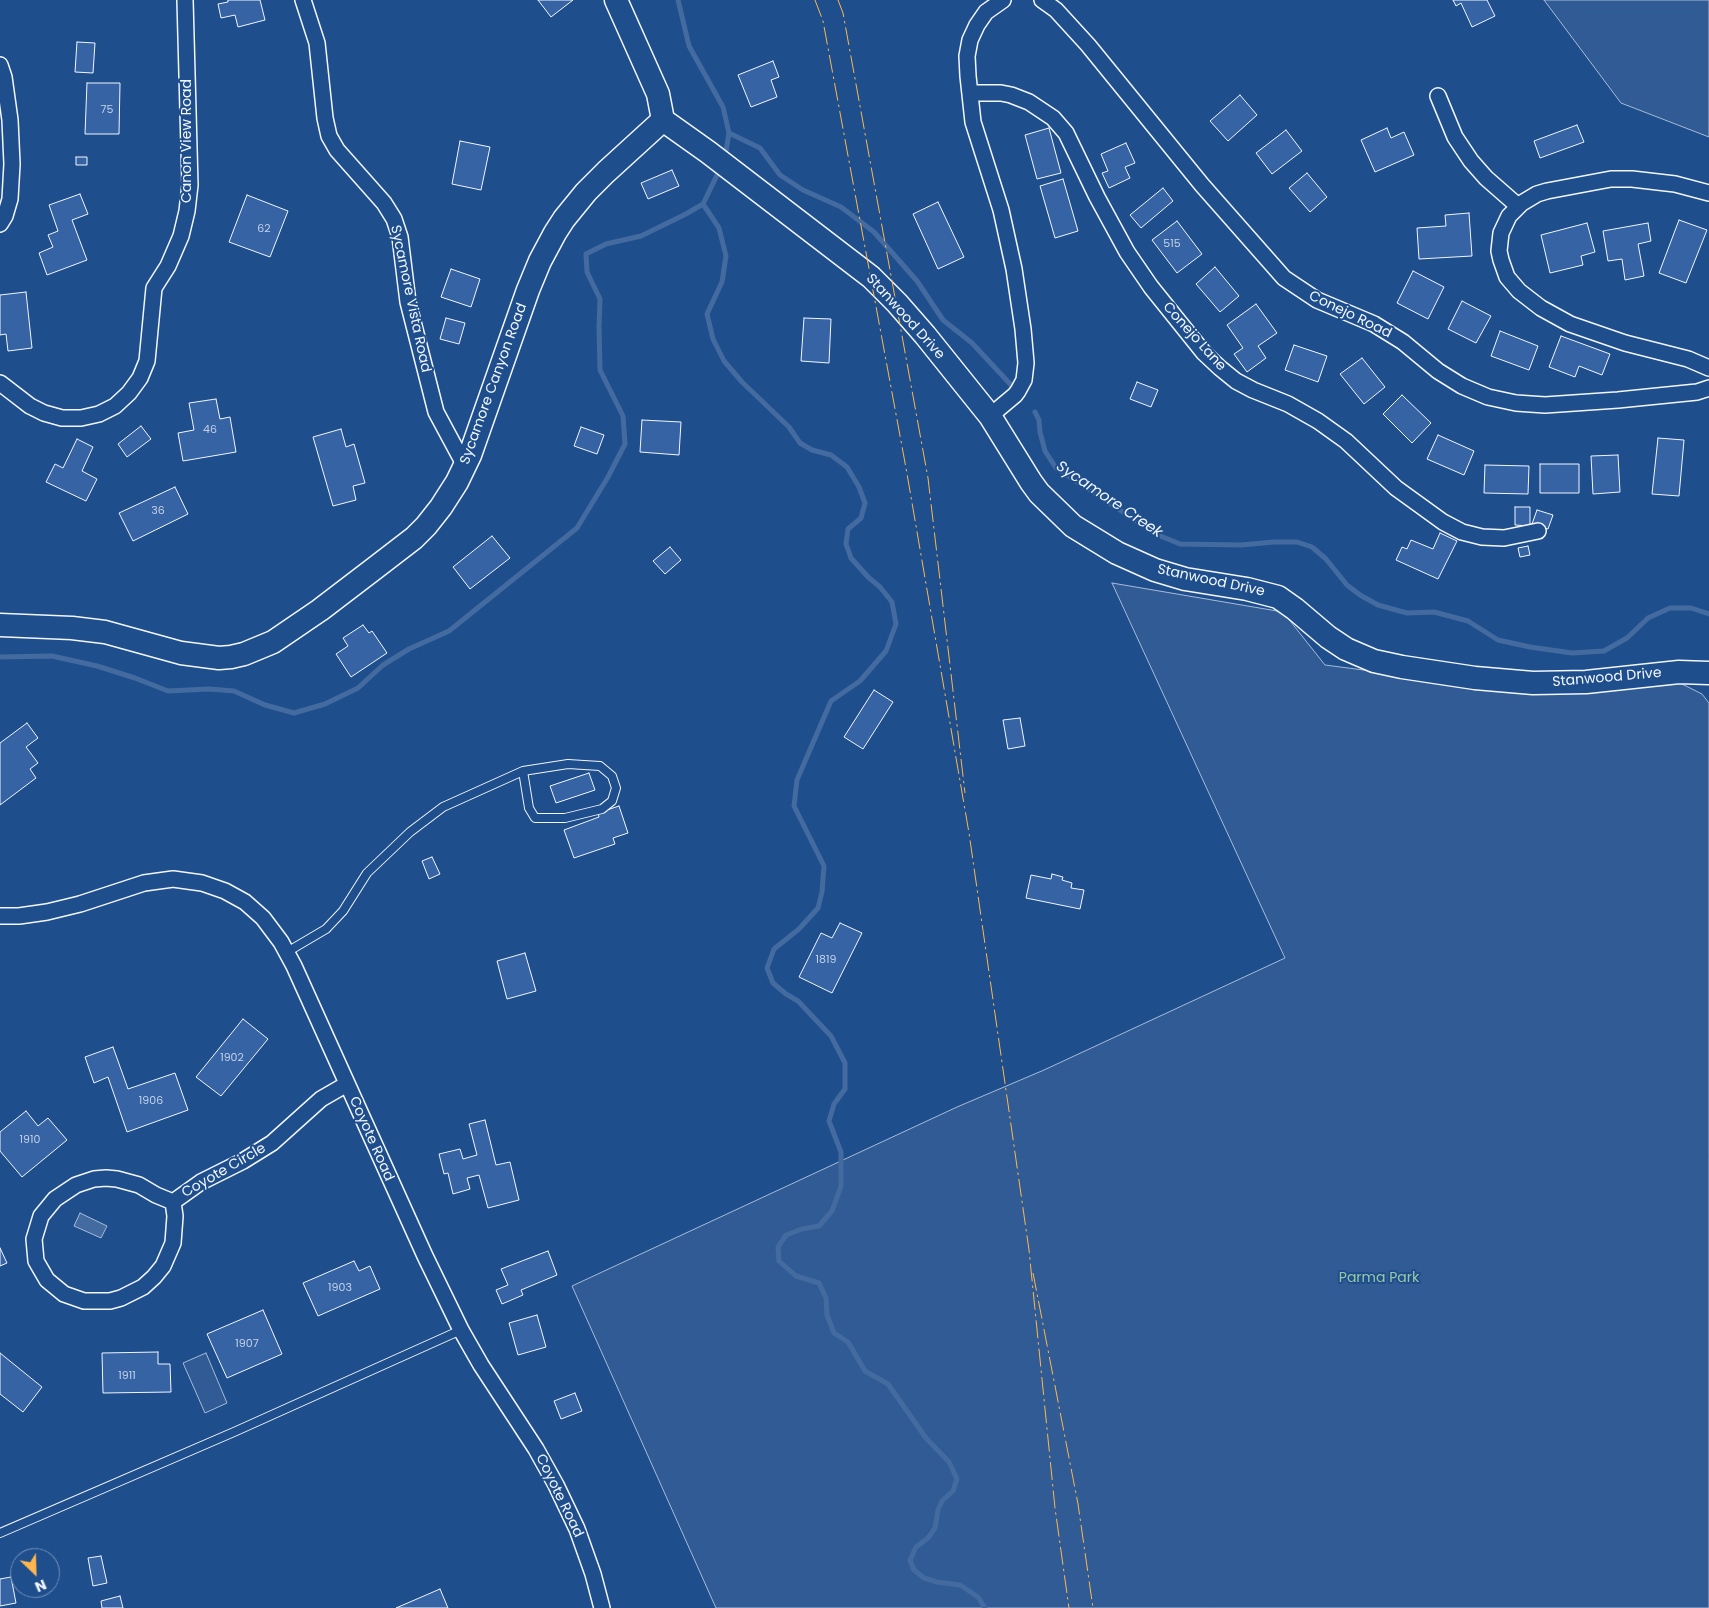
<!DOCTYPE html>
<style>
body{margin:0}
#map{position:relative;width:1709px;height:1608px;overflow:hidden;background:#1f4e8c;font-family:Poppins,sans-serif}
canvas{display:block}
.north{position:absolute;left:10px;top:1548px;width:50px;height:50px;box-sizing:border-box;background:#1f4e8c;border:1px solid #7391ba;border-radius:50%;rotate:156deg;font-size:14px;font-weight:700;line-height:20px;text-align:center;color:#f2f6ff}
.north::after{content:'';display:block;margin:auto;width:18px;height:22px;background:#ffb74d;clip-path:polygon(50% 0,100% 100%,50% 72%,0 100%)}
</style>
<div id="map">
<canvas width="1709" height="1608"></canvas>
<div class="north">N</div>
</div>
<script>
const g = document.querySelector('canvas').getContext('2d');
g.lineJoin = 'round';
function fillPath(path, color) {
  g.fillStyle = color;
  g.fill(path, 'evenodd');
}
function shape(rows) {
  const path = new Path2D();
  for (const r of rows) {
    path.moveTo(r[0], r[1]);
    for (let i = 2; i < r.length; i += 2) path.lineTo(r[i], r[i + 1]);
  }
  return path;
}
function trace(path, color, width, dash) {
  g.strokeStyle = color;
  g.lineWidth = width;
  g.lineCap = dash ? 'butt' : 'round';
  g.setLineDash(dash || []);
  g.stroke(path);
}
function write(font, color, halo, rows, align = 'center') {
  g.font = font + ' Poppins,sans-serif';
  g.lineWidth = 4;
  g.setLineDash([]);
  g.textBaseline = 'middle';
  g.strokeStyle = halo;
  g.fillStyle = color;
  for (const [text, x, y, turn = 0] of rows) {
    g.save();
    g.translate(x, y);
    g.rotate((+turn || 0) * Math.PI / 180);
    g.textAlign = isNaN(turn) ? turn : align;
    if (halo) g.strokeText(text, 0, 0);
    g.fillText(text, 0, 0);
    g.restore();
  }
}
const built = shape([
 [1544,0,1709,0,1709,137,1621,103,1544,0],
 [1112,583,1283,612,1325,665,1479,685,1672,679,1702,694,1709,703,1709,1608,716,1608,572,1286,957,1107,1044,1070,1285,958,1112,583],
 [206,1353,227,1403,205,1413,183,1363,206,1353]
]);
fillPath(built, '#305b95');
trace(built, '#a8bbd7', 1);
const water = shape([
 [80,1213,107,1226,101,1238,74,1226,80,1213]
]);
fillPath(water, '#446ba0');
trace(water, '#a8bbd7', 1);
trace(shape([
 [678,0,689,46,723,107,729,133,760,148,780,175,803,190,841,207,874,232,917,281,943,320,972,343,1011,385],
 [725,157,729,133],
 [703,204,719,228,726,256,722,282,707,314,713,339,724,361,742,382,789,427,800,443,812,450,831,455,847,467,859,487,865,503,861,518,848,529,846,544,851,558,868,577,880,587,892,602,896,624,886,651,860,681,831,701,797,780,794,806,824,866,822,892,818,908,799,929,774,949,767,968,773,983,786,994,798,1001,831,1036,845,1063,845,1089,834,1104,829,1121,841,1152,841,1186,832,1211,819,1226,802,1229,786,1235,778,1247,779,1261,796,1276,819,1283,826,1298,827,1315,834,1333,848,1342,865,1371,888,1384,926,1438,949,1462,957,1479,953,1491,942,1501,938,1510,935,1528,928,1538,916,1547,910,1560,914,1570,924,1578,937,1582,960,1585,978,1597,985,1608],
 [1035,412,1039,420,1040,432,1045,451,1056,468,1158,535,1180,544,1241,545,1274,542,1297,542,1312,547,1326,559,1347,585,1360,595,1378,605,1407,613,1434,612,1468,621,1498,640,1530,647,1572,653,1604,651,1627,638,1648,618,1670,608,1691,608,1709,614],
 [0,657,52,656,97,666,135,678,168,691,209,689,234,691,265,705,294,713,325,704,358,688,383,665,409,649,449,631,577,528,608,477,625,444,623,416,600,370,599,326,600,299,587,272,586,254,606,244,641,236,686,214,703,204,720,169]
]), '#446ba0', 5);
const building = shape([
 [228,0,260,0,265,20,238,27,235,15,221,18,218,4,228,2,228,0],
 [538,0,573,0,551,17,538,0],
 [1453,0,1487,0,1495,16,1472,27,1461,3,1456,6,1453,0],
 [77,42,95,43,93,73,75,72,77,42],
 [773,61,779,77,771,80,777,97,751,107,738,75,773,61],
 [87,83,120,83,119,134,85,134,87,83],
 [1240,95,1257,115,1228,141,1210,121,1240,95],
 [1577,125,1584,142,1540,158,1534,141,1577,125],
 [1049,128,1061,173,1037,179,1025,135,1049,128],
 [1387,128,1391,138,1404,132,1414,155,1375,172,1361,140,1387,128],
 [1286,130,1302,151,1272,174,1256,153,1286,130],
 [460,141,490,147,481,190,452,184,460,141],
 [1126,143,1135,163,1125,167,1130,178,1109,188,1102,173,1108,171,1101,154,1126,143],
 [76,157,87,157,87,165,76,165,76,157],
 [672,170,679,186,648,199,641,183,672,170],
 [1307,173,1327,197,1310,212,1289,188,1307,173],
 [1063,179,1078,231,1055,238,1040,186,1063,179],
 [1163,188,1173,201,1141,228,1130,215,1163,188],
 [80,194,88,214,72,220,87,260,47,275,39,253,53,247,48,235,58,231,49,205,80,194],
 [247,195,288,211,270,257,229,242,247,195],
 [938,202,964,257,938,269,913,214,938,202],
 [1469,213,1472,256,1419,259,1417,228,1446,226,1445,215,1469,213],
 [1679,220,1707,230,1686,283,1659,273,1679,220],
 [1177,221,1202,254,1177,273,1152,240,1177,221],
 [1587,223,1595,252,1581,256,1583,265,1550,273,1541,235,1587,223],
 [1648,223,1651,241,1638,244,1644,276,1625,280,1622,259,1608,261,1603,231,1648,223],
 [1215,267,1239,296,1220,312,1196,284,1215,267],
 [451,269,480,279,471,307,441,297,451,269],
 [1413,271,1444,287,1428,319,1397,303,1413,271],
 [26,292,32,348,8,351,6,334,0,335,0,295,26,292],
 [1462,301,1491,316,1476,343,1448,329,1462,301],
 [1256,304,1277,333,1258,346,1266,358,1247,372,1234,354,1243,348,1227,325,1256,304],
 [446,318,465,323,459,344,440,339,446,318],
 [804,318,831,319,829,363,801,361,804,318],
 [1500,331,1538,346,1529,370,1491,356,1500,331],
 [1561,336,1610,354,1602,375,1579,366,1575,377,1549,367,1561,336],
 [1294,345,1327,356,1318,382,1285,370,1294,345],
 [1362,358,1385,387,1364,404,1340,374,1362,358],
 [1137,382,1158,390,1151,407,1130,399,1137,382],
 [1402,395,1431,423,1412,443,1383,414,1402,395],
 [216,399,220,419,230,417,236,452,183,461,178,433,194,430,189,403,216,399],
 [642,420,681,422,679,455,640,452,642,420],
 [141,426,151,439,127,457,118,444,141,426],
 [581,427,604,435,597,454,574,446,581,427],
 [341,429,346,447,354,444,365,483,353,486,356,500,333,506,313,437,341,429],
 [1438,435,1474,451,1464,475,1427,459,1438,435],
 [1658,438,1684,440,1679,496,1652,494,1658,438],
 [77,439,93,447,82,471,97,479,86,501,46,482,55,464,63,468,77,439],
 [1618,455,1620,492,1593,494,1591,456,1618,455],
 [1540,464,1579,464,1579,493,1540,493,1540,464],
 [1485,465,1529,466,1528,494,1484,493,1485,465],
 [175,487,188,514,133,541,119,513,175,487],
 [1515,507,1530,507,1530,526,1515,525,1515,507],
 [1537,510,1553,515,1548,529,1532,524,1537,510],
 [1440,533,1457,541,1438,579,1396,560,1402,547,1407,549,1411,540,1433,549,1440,533],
 [492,536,510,558,470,589,453,567,492,536],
 [1528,546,1530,555,1520,557,1518,548,1528,546],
 [670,547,681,560,665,574,653,561,670,547],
 [363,625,369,633,372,631,387,653,351,677,336,654,348,646,343,638,363,625],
 [874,690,893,702,863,749,844,737,874,690],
 [1020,718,1025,746,1008,749,1003,720,1020,718],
 [27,723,38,738,26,747,38,763,30,769,36,778,0,805,0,743,27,723],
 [589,773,595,790,556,803,550,786,589,773],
 [619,806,628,833,613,838,615,844,574,858,564,830,599,817,598,813,619,806],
 [432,857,440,874,429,879,422,861,432,857],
 [1052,874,1063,877,1062,880,1072,883,1071,888,1084,890,1080,909,1026,898,1031,875,1051,879,1052,874],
 [840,923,862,933,832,993,799,977,821,933,832,938,840,923],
 [525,953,536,991,507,999,497,961,525,953],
 [243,1019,268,1039,221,1096,196,1077,243,1019],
 [113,1047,128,1089,175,1073,188,1110,127,1132,108,1077,94,1083,85,1057,113,1047],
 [26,1111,38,1126,48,1118,67,1140,22,1177,0,1151,0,1132,26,1111],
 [485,1120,496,1165,510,1162,519,1200,488,1208,479,1175,467,1178,470,1189,453,1194,448,1173,444,1174,439,1154,460,1149,463,1159,477,1155,469,1124,485,1120],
 [0,1248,7,1263,0,1266,0,1248],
 [548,1251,557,1275,521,1290,523,1295,502,1304,496,1290,508,1285,501,1269,548,1251],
 [354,1261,359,1271,370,1266,380,1289,318,1316,303,1283,354,1261],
 [263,1310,282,1354,227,1378,207,1334,263,1310],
 [537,1315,546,1347,518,1355,509,1323,537,1315],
 [158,1352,158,1364,170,1364,171,1392,103,1393,102,1353,158,1352],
 [0,1353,42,1387,23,1412,0,1394,0,1353],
 [575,1393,582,1411,561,1419,554,1401,575,1393],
 [101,1556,107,1583,93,1586,88,1558,101,1556],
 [11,1577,16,1603,0,1606,0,1579,11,1577],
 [440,1589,448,1608,396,1608,440,1589],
 [120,1596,123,1608,102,1608,101,1601,120,1596]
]);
fillPath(building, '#3563a3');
trace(building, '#f2f6ff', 1);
const lane = shape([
 [287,952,326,929,343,911,367,873,410,832,443,807,523,771,568,764,600,766,612,776,616,788,612,801,602,809,565,818,535,818,529,808,523,771],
 [0,1533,234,1432,461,1330]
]);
const street = shape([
 [303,0,317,43,325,118,329,136,337,150,384,203,394,219,400,237,408,302,436,412,465,466],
 [1042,0,1056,10,1088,45,1202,185,1284,278,1317,300,1374,324,1403,342,1438,371,1462,386,1488,397,1516,403,1545,405,1618,400,1697,392,1709,388],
 [0,65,4,77,10,120,12,164,10,199,5,216,0,224],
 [970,93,1001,93,1011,95,1029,102,1053,118,1066,133,1097,197,1127,252,1151,287,1204,353,1220,368,1236,381,1253,390,1288,404,1318,421,1346,441,1396,488,1443,522,1462,532,1482,537,1504,538,1538,531],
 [1438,96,1455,137,1471,161,1486,178,1518,206],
 [1709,193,1675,184,1632,179,1611,179,1547,191,1537,194,1522,203,1509,216,1501,233,1499,251,1501,260,1507,277,1519,291,1541,308,1570,324,1625,343,1688,359,1709,368],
 [0,383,30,406,44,413,62,418,81,418,99,414,115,406,129,393,140,378,147,361,154,288,168,266,181,236,187,211,190,185,185,0],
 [990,416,1015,395,1018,391,1024,380,1026,363,1023,329,1014,269,1001,210,973,122,968,76,967,56,970,40,977,25,986,12,1003,0],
 [0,916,19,916,47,912,80,904,144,883,173,879,202,883,225,891,245,902,263,918,281,942,294,966,425,1256,461,1330,481,1365,536,1449,556,1485,577,1529,593,1574,602,1608],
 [106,1178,117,1179,139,1185,156,1195,173,1202,175,1216,173,1243,163,1266,154,1277,143,1287,121,1298,110,1301,84,1301,64,1294,47,1280,36,1261,34,1239,41,1216,55,1199,76,1185,94,1179,106,1178],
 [173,1202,201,1182,243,1161,272,1143,321,1099,347,1084]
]);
const secondary = shape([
 [616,0,658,94,663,120],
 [663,120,708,152,871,277,897,303,925,335,990,416,1031,482,1039,493,1073,526,1117,553,1155,570,1185,579,1247,589,1278,597,1295,609,1328,637,1346,649,1374,661,1402,667,1475,678,1533,683,1586,682,1679,672,1709,673],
 [0,625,72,628,105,632,181,653,219,658,231,657,244,654,273,642,320,610,375,568,414,538,426,526,441,507,457,482,470,455,528,290,540,261,555,233,564,219,586,192,606,172,663,120]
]);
trace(lane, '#f2f6ff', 10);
trace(street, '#f2f6ff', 18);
trace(secondary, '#f2f6ff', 25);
trace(lane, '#1f4e8c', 8);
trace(street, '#1f4e8c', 15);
trace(secondary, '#1f4e8c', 22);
trace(shape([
 [815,0,823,21,906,468,969,833,1029,1250,1055,1508,1069,1608],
 [838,0,843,13,928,478,965,793],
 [1033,1273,1078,1504,1093,1608]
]), '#ffb74d', 1, [18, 4, 2.5, 4]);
write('11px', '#c3d1e8', null, [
 ["75",107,110],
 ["62",264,229],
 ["515",1172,244],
 ["46",210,430],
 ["36",158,511],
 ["1819",826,960],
 ["1902",232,1058],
 ["1906",151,1101],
 ["1910",30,1140],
 ["1903",340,1288],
 ["1907",247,1344],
 ["1911",127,1376]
]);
write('14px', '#f2f6ff', '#1f4e8c', [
 ["Canon View Road",187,141,-90],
 ["Sycamore Vista Road",410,299,78],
 ["Conejo Road",1350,315,26],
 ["Stanwood Drive",905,317,48],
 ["Conejo Lane",1194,337,48],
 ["Sycamore Canyon Road",494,384,-70],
 ["Stanwood Drive",1211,581,12],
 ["Stanwood Drive",1607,678,-5],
 ["Coyote Road",371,1139,66],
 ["Coyote Circle",224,1171,-30],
 ["Coyote Road",559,1496,64]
]);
write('14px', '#97c8a6', '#1f4e8c', [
 ["Parma Park",1379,1278]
]);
write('italic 15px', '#f2f6ff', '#1f4e8c', [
 ["Sycamore Creek",1109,500,34]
]);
</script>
